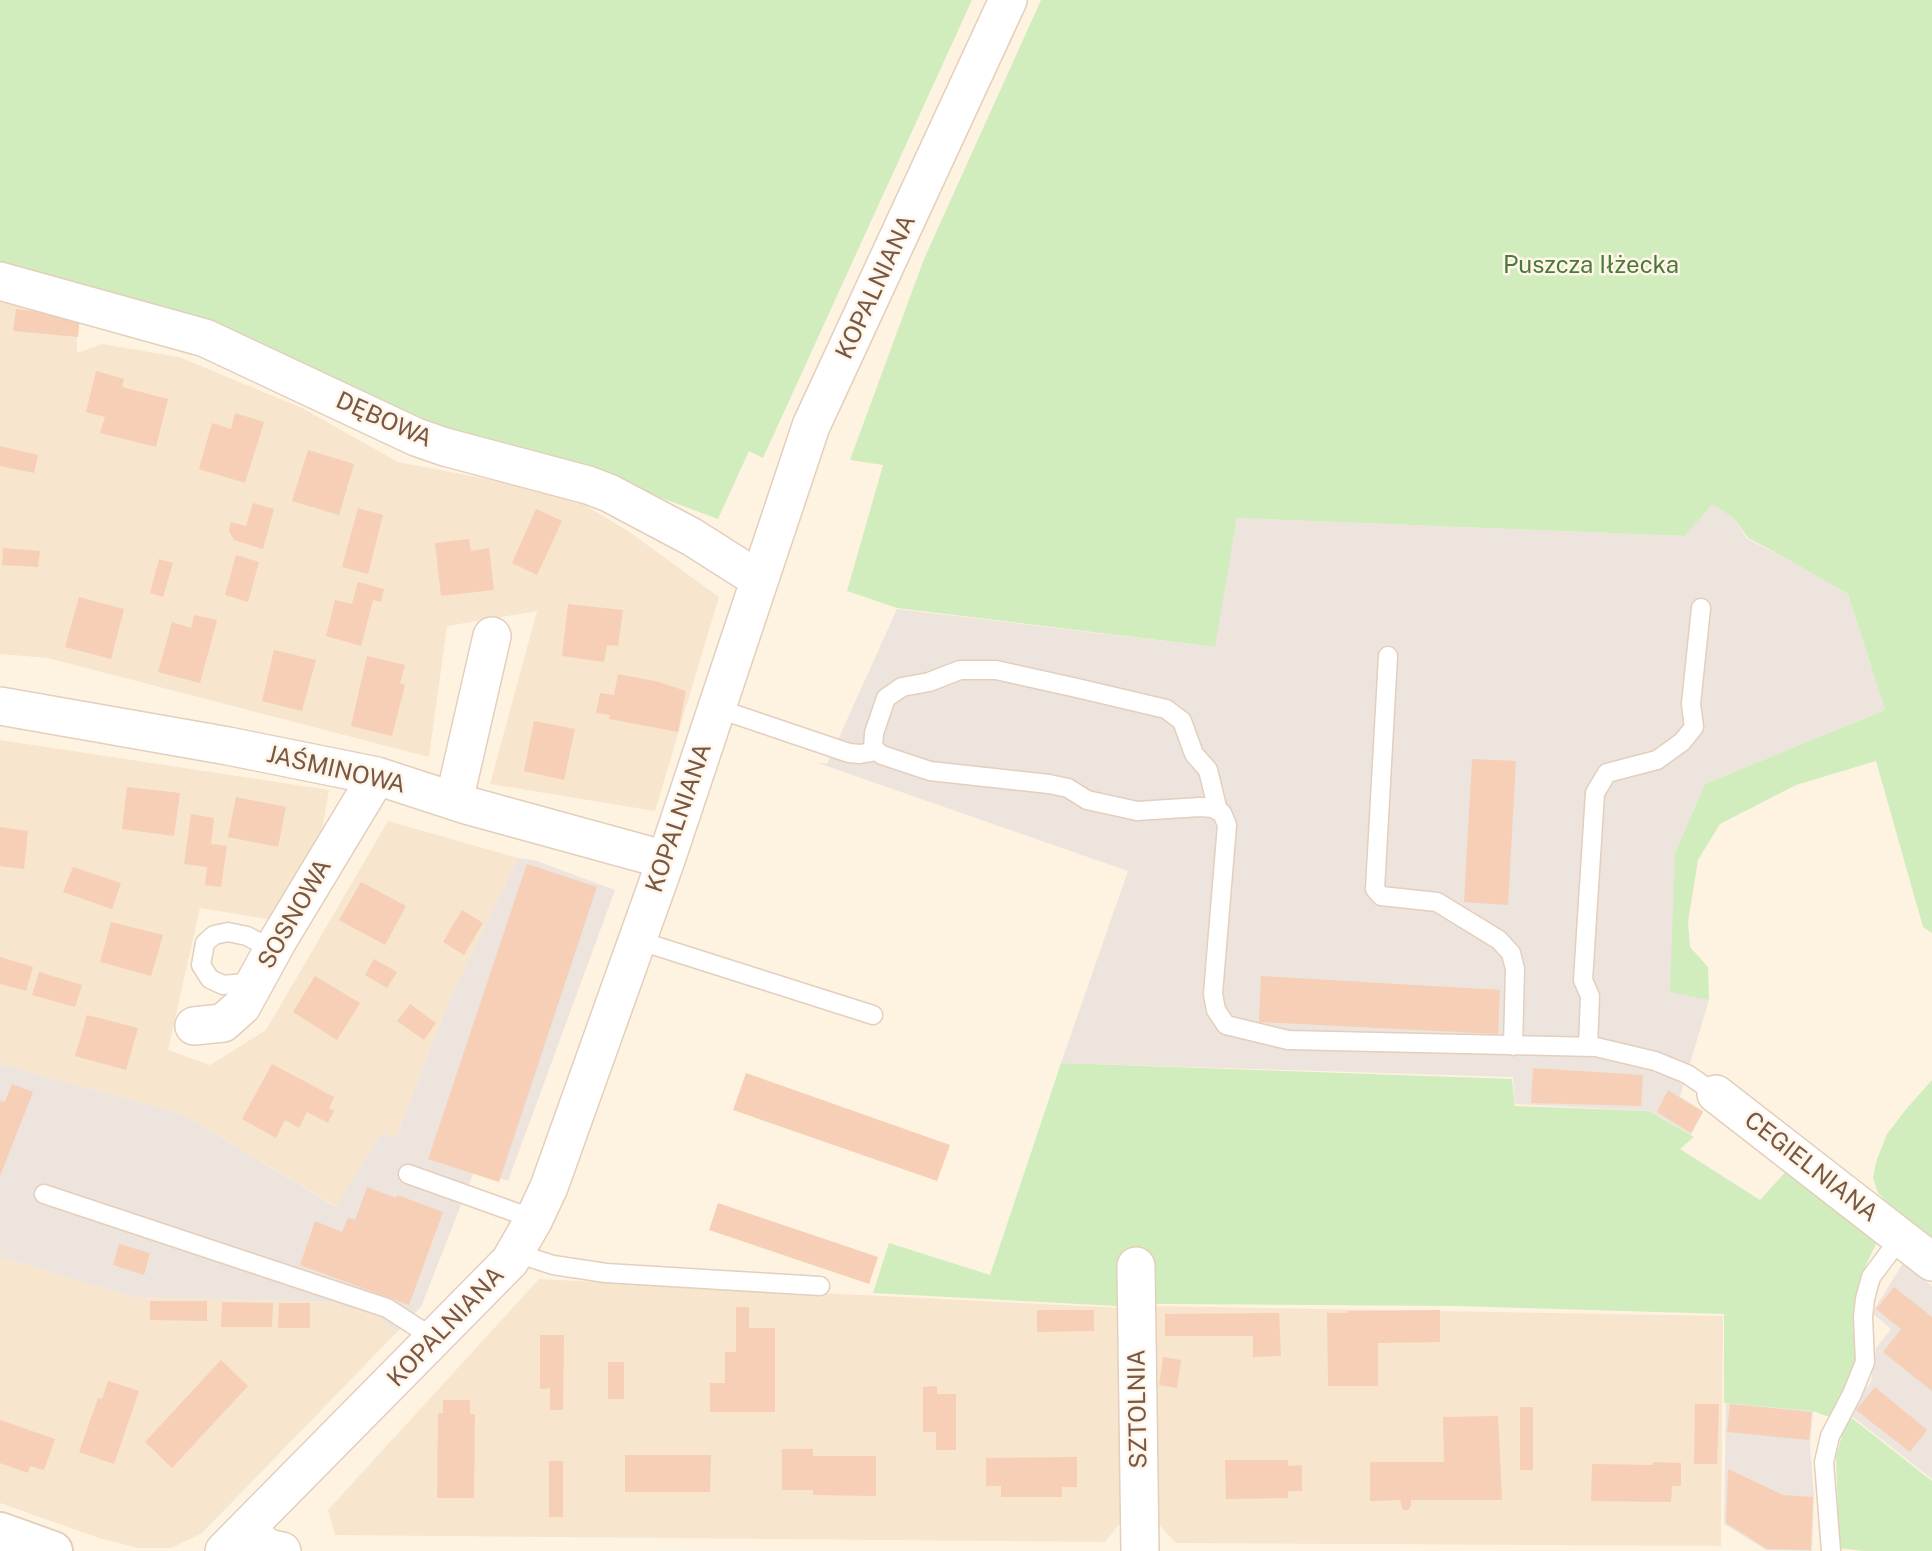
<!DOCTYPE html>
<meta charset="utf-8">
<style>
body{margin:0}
canvas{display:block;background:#fef3e1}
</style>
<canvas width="1932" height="1551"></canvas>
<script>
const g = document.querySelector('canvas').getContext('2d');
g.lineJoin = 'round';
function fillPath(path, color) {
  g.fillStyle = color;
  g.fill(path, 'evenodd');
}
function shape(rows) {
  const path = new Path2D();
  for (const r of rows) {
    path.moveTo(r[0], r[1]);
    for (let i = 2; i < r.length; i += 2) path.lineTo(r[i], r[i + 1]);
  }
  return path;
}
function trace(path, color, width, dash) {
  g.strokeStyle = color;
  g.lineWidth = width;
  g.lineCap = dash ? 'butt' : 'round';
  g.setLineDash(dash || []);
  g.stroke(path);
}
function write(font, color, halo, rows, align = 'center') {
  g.font = font + ' "Public Sans",sans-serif';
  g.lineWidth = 5;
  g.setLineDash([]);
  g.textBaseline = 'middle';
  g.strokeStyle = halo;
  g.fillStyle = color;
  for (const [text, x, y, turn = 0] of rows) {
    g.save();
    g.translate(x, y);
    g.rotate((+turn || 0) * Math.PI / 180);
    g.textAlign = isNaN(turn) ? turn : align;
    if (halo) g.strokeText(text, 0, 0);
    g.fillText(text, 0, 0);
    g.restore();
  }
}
fillPath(shape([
 [0,297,77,319,77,353,102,344,179,357,302,408,398,462,566,494,628,531,719,597,655,811,490,784,537,611,447,626,429,757,48,658,0,654],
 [0,740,329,790,320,841,273,920,200,908,168,1050,210,1065,266,1030,388,821,518,858,449,1001,396,1137,381,1133,337,1207,183,1114,0,1064],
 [0,1257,132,1297,331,1302,375,1315,397,1332,202,1533,171,1548,139,1548,102,1539,0,1503],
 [539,1279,1123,1308,1125,1517,1105,1542,335,1535,328,1510],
 [1151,1306,1723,1316,1721,1546,1176,1543,1151,1516]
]), '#f7e5ce');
fillPath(shape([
 [1712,503,1734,518,1747,539,1782,556,1848,594,1885,710,1705,784,1675,853,1671,991,1709,1000,1680,1097,1703,1111,1691,1135,1650,1111,1515,1104,1513,1077,1061,1063,1128,871,815,762,827,764,897,609,1214,647,1237,518,1685,536],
 [518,858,534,860,615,890,508,1181,475,1169,421,1307,397,1332,375,1315,331,1302,132,1297,0,1257,0,1064,183,1114,336,1207,381,1133,396,1137,449,1001],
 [1903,1263,1932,1286,1932,1479,1848,1413,1871,1382,1876,1348,1891,1329,1872,1313],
 [1726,1403,1813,1411,1810,1446,1814,1496,1812,1551,1766,1550,1724,1524]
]), '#ede4dd');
fillPath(shape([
 [0,0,972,0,763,458,749,451,718,519,605,477,496,448,390,405,0,264],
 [1041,0,1932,0,1932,933,1923,927,1876,761,1796,785,1720,824,1698,860,1688,922,1690,947,1708,967,1709,1000,1670,992,1675,853,1705,784,1885,710,1848,594,1782,556,1748,538,1734,518,1712,504,1685,536,1237,518,1215,647,897,608,847,591,883,465,850,460,924,259],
 [1061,1063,1512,1079,1515,1106,1649,1111,1694,1137,1680,1149,1760,1200,1789,1168,1878,1240,1866,1265,1862,1282,1857,1309,1855,1365,1847,1389,1829,1417,1813,1411,1724,1403,1724,1314,1456,1306,1172,1304,1140,1304,1135,1307,873,1293,889,1243,990,1275],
 [1932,1080,1932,1241,1899,1214,1878,1193,1873,1178,1876,1162,1887,1134,1907,1108],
 [1848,1415,1932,1481,1932,1551,1864,1551,1839,1548,1836,1456]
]), '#d1edbe');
fillPath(shape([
 [16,309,80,316,78,337,13,331],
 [96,371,124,379,122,387,168,399,156,447,100,433,105,417,86,412],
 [235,413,264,422,245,483,199,469,212,423,231,429],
 [0,446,38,455,34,473,0,466],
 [308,450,354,464,339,515,292,501],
 [253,503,274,509,263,549,234,540,229,531,231,522,246,526],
 [358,508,383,515,368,574,342,567],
 [536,509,562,521,537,575,512,563],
 [469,539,471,551,489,548,494,590,441,596,435,543],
 [3,548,40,551,38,567,2,565],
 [236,555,259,562,248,602,225,595],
 [159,559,173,563,163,597,150,593],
 [358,582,384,589,381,602,373,600,361,646,326,636,335,600,352,604],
 [79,597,124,609,111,659,65,647],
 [568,604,623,610,618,646,607,645,604,662,562,656],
 [194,615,217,620,200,683,158,672,172,622,191,628],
 [274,650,316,660,302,711,262,701],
 [367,656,405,665,400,683,405,685,392,736,351,726],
 [618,674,659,682,686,691,678,732,609,719,610,715,596,713,600,693,614,695],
 [534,721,575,729,564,780,524,771],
 [1472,759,1516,761,1508,905,1464,902],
 [127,787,180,793,174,836,122,829],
 [236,797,286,807,278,847,228,837],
 [191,814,214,818,211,844,227,846,221,887,205,885,207,867,184,864],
 [0,827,28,831,24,869,0,866],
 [527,864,597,887,499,1182,428,1159],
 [73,867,121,883,112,909,63,892],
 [361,882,406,906,385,945,339,920],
 [462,910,483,923,464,955,443,942],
 [111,922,163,935,151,976,100,962],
 [0,957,33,967,26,991,0,984],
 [374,959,397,972,387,988,365,975],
 [39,972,82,985,75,1007,32,995],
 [315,976,360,1003,337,1040,293,1012],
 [1261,976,1500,990,1498,1034,1259,1022],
 [410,1004,436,1023,424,1040,397,1021],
 [87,1015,138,1028,126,1070,75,1056],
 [272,1064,334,1097,329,1108,334,1111,328,1123,307,1112,299,1128,285,1120,276,1138,242,1119],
 [1533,1068,1643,1075,1641,1106,1531,1103],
 [746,1073,950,1145,937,1181,733,1110],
 [12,1084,33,1092,0,1176,0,1101,5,1102],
 [1668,1090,1703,1112,1691,1133,1657,1112],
 [367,1187,396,1198,397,1195,443,1212,409,1305,300,1265,315,1221,342,1232,348,1218,355,1220],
 [718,1203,878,1257,869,1284,709,1230],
 [119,1244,150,1253,144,1275,113,1265],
 [1894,1287,1932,1317,1932,1391,1883,1352,1901,1329,1876,1309],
 [150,1301,207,1301,207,1321,150,1320],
 [222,1302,273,1303,272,1327,221,1327],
 [279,1303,310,1303,310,1328,278,1328],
 [736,1307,749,1307,749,1328,775,1328,775,1412,710,1412,710,1383,725,1383,725,1352,736,1352],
 [1037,1310,1094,1310,1094,1331,1037,1332],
 [1440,1310,1440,1342,1378,1343,1378,1386,1328,1386,1327,1313,1347,1313,1347,1311],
 [1279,1313,1281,1356,1253,1357,1253,1336,1165,1336,1165,1314],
 [540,1335,564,1335,563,1410,550,1410,550,1388,540,1389],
 [1163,1357,1181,1360,1177,1388,1159,1385],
 [221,1360,248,1386,172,1468,145,1442],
 [608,1362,624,1362,624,1399,608,1399],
 [108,1381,139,1391,114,1464,79,1452,98,1398,102,1399],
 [937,1386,937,1394,956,1394,956,1450,936,1450,936,1432,923,1432,923,1387],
 [1875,1387,1927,1430,1910,1452,1856,1410],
 [443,1400,470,1400,470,1414,475,1414,474,1498,437,1498,438,1413,443,1413],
 [1695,1404,1719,1404,1717,1464,1694,1464],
 [1730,1404,1812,1412,1809,1440,1727,1432],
 [1520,1407,1533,1407,1533,1470,1520,1470],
 [1498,1416,1502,1500,1411,1500,1411,1506,1408,1510,1403,1510,1400,1500,1370,1501,1370,1462,1444,1462,1443,1417],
 [0,1420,55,1439,44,1470,30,1466,28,1473,0,1463],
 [782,1449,813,1449,813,1456,876,1456,876,1496,813,1495,813,1490,782,1490],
 [625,1455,711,1455,710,1492,625,1492],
 [1077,1457,1077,1487,1062,1487,1062,1497,1001,1497,1001,1486,986,1486,986,1458],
 [1225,1460,1288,1460,1288,1466,1302,1465,1302,1491,1288,1491,1288,1498,1226,1499],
 [549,1461,563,1461,563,1517,549,1517],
 [1653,1462,1681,1463,1681,1486,1672,1486,1671,1502,1591,1501,1592,1464,1653,1465],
 [1728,1469,1783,1495,1813,1497,1811,1550,1767,1549,1726,1523]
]), '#f6cfb6');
const service = shape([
 [1388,656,1375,889,1381,896,1437,902,1499,940,1511,953,1515,969,1513,1046],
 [716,708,849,753,860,754,877,751],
 [1218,811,1208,770,1194,754,1182,721,1166,709,1077,688,996,670,960,670,929,682,902,687,886,698,874,733,873,748,882,755,930,771,1049,784,1068,788,1087,800,1137,811,1200,807,1213,808,1218,811,1222,813,1227,825,1213,994,1216,1010,1226,1025,1288,1040,1596,1047,1655,1061,1687,1074,1716,1094],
 [637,940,873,1015],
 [255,982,223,985,210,979,201,965,205,943,214,935,228,932,247,936,273,950],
 [1588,1047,1590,996,1583,980,1595,793,1607,773,1657,760,1682,742,1694,727,1691,704,1701,608],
 [408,1174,534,1219],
 [44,1194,387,1308,435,1339],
 [516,1253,553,1265,606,1273,820,1286],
 [1831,1551,1824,1462,1830,1436,1852,1394,1865,1362,1863,1317,1865,1299,1871,1277,1901,1237]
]);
const minor = shape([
 [0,281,205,338,416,437,445,447,588,485,609,493,692,537,758,579],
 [0,706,228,746,377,776,466,805,666,860],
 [454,801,492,636],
 [194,1026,223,1023,242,1006,277,942,377,776],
 [1716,1094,1932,1262],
 [1136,1266,1140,1551],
 [246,1531,268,1548,282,1551],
 [224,1551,510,1261,534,1219,549,1187,666,860,811,426,1008,0]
]);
const tertiary = shape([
 [0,1532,53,1551]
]);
trace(service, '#e3cfbc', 21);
trace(minor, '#e3cfbc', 40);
trace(tertiary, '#e3cfbc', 42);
trace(service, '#fff', 18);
trace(minor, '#fff', 37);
trace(tertiary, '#fff', 38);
write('24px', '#4c793a', '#fff6e9', [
 ["Puszcza Iłżecka",1591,266]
]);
write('24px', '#785745', '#fff6e9', [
 ["KOPALNIANA",876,287,-65],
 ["DĘBOWA",384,420,24],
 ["JAŚMINOWA",336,770,13],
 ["KOPALNIANA",679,818,-71],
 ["SOSNOWA",295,914,-60],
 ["CEGIELNIANA",1811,1167,38],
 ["KOPALNIANA",446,1327,-46],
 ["SZTOLNIA",1138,1409,-91]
]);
</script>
